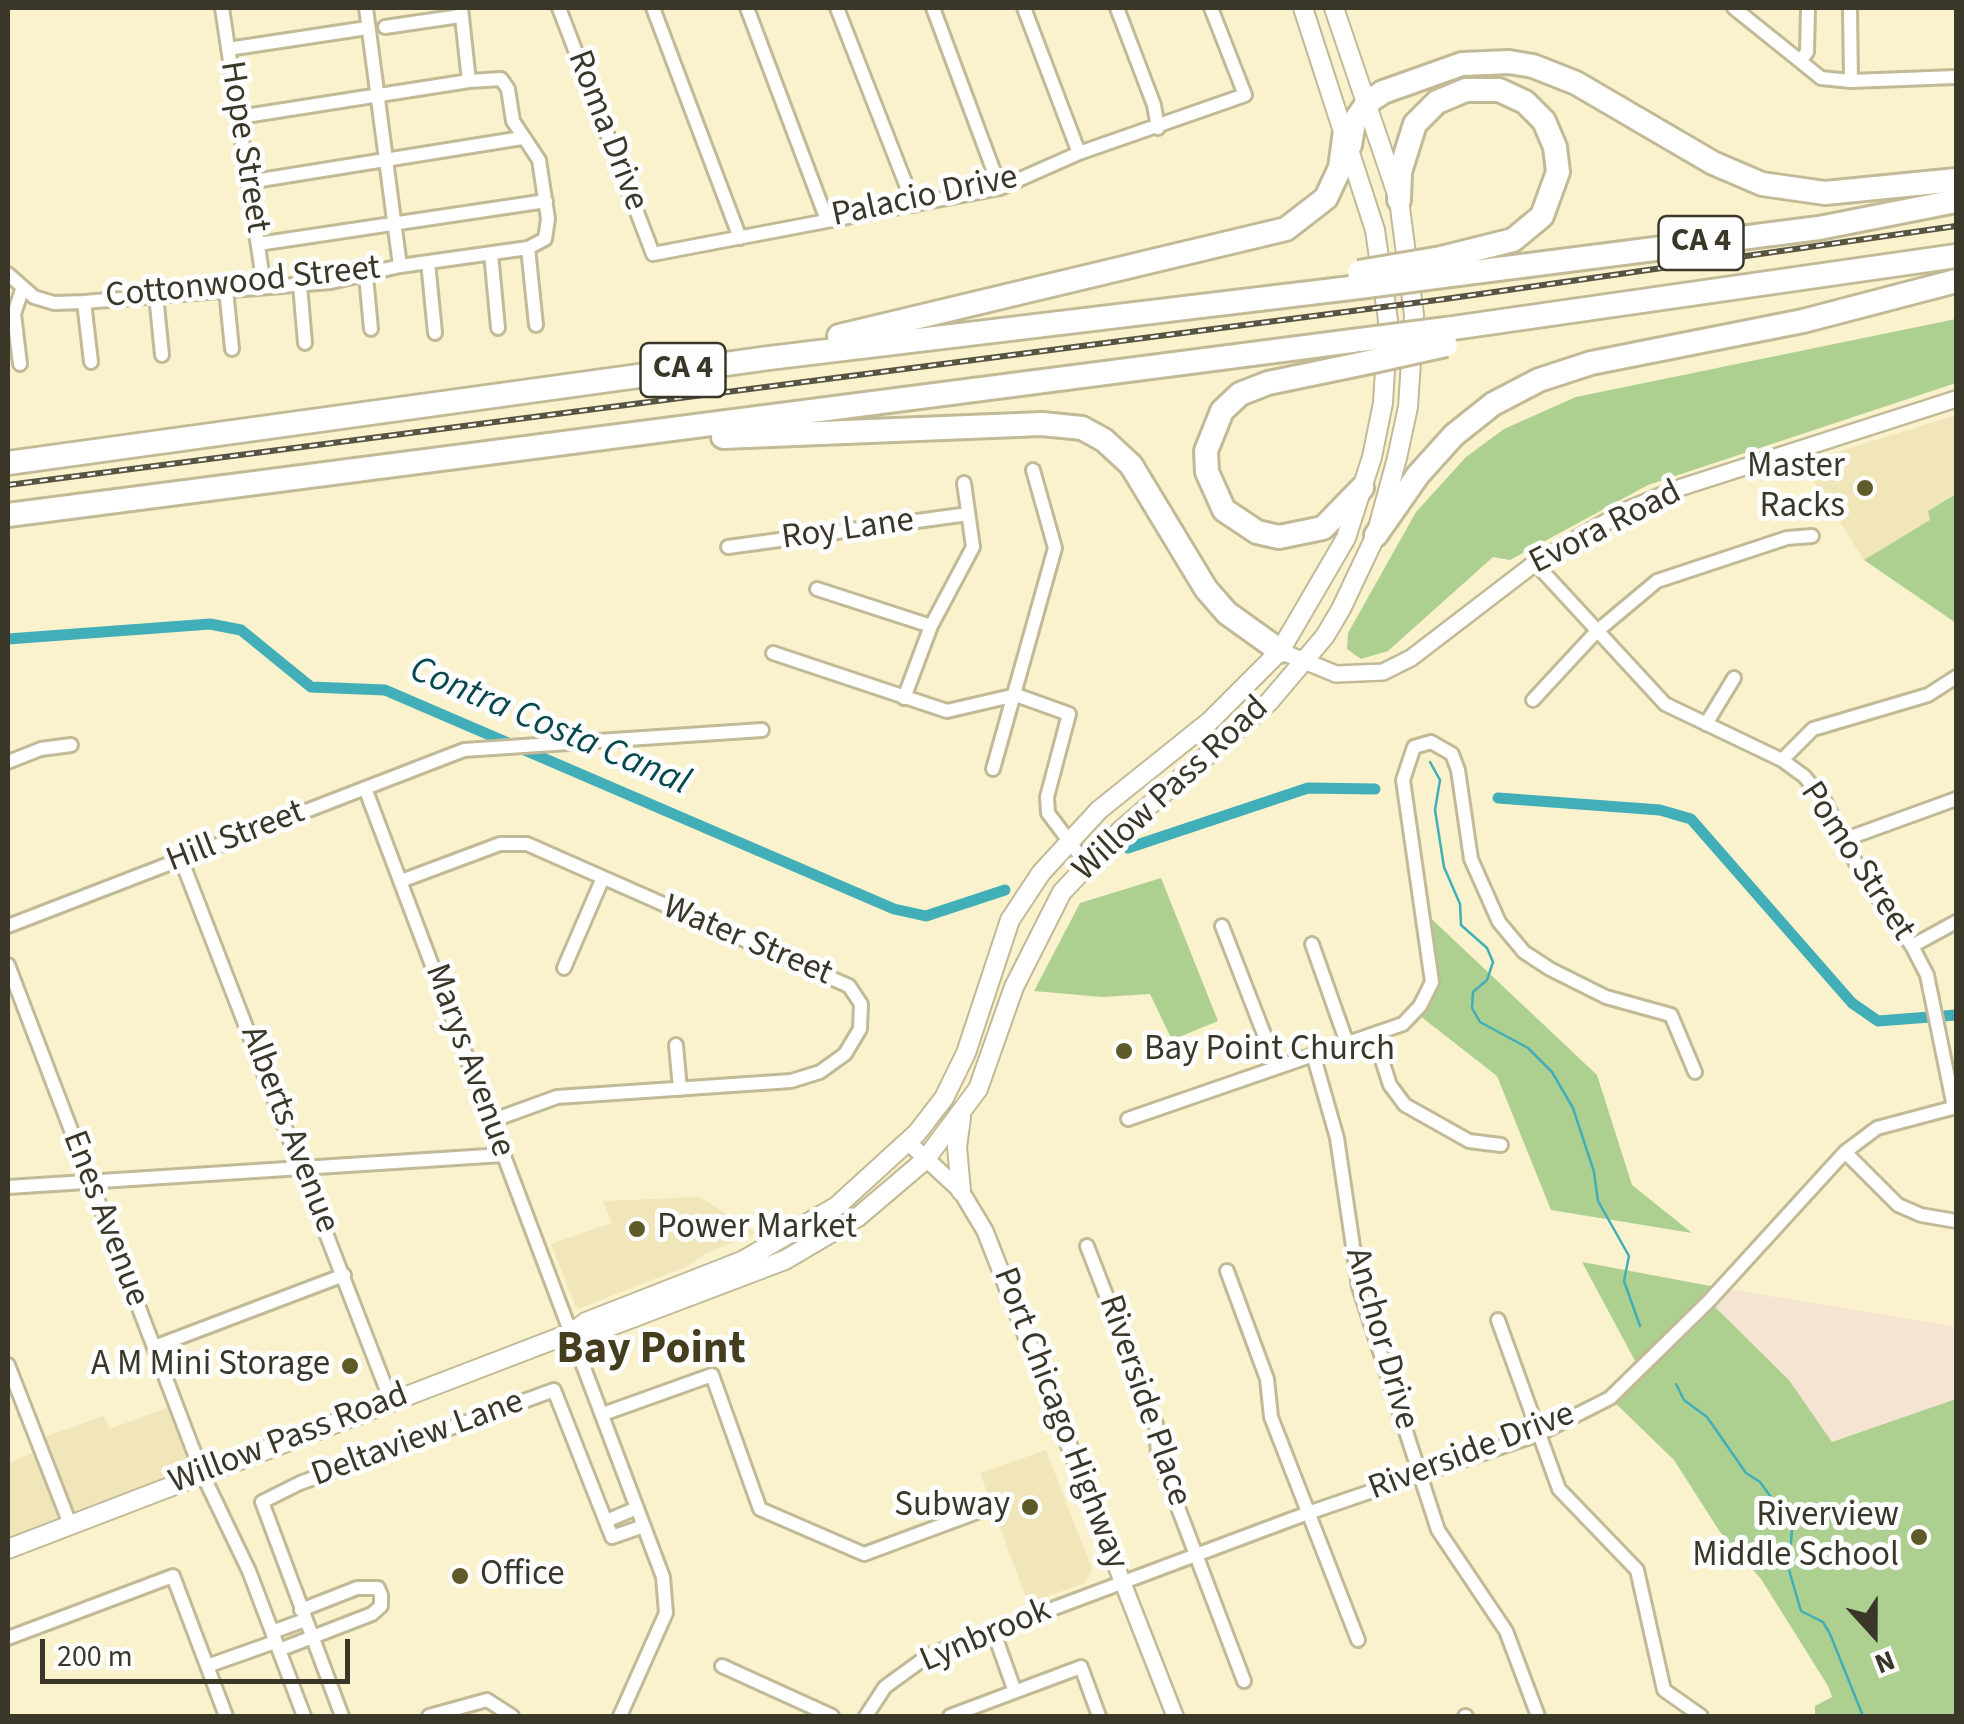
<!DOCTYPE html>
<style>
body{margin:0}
#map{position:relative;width:1964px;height:1724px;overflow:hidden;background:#faf2cd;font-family:"Source Sans 3",sans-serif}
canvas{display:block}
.frame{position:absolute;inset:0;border:10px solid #3a3729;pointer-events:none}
.north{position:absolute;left:1824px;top:1584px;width:100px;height:100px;-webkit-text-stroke:8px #fefefe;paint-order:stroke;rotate:159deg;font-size:28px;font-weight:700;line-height:40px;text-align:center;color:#3a3729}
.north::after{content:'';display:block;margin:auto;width:35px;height:45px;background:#3a3729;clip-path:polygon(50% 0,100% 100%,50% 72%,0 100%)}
.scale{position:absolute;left:40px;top:1639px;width:310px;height:45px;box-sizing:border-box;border:5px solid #3a3729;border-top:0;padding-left:12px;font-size:30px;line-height:35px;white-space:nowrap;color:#3a3729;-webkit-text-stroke:8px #fefefe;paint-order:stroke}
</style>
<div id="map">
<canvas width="1964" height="1724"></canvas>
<div class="frame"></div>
<div class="north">N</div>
<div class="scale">200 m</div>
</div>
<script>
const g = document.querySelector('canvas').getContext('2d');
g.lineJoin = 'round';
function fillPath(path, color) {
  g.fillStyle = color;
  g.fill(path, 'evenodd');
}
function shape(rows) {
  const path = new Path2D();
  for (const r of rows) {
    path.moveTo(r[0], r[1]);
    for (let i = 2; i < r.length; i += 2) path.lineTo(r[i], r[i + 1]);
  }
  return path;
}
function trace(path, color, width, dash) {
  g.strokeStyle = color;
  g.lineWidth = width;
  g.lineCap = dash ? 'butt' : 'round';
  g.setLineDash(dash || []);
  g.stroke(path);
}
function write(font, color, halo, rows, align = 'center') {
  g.font = font + ' "Source Sans 3",sans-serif';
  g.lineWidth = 10;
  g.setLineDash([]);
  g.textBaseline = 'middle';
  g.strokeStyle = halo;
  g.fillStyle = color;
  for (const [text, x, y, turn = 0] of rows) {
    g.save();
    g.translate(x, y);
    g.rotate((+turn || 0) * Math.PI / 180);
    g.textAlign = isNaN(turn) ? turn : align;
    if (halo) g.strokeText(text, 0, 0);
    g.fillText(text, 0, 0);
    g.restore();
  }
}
fillPath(shape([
 [1956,415,1956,494,1929,510,1931,520,1864,560,1802,463],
 [700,1197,756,1233,705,1254,688,1266,578,1309,575,1305,551,1244,612,1223,603,1201],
 [177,1404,202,1473,8,1549,8,1463,40,1450,36,1440,104,1416,110,1429],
 [1046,1450,1092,1569,1085,1583,1028,1603,980,1473]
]), '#f1e6ba');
fillPath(shape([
 [1721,1288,1956,1327,1956,1706,1832,1442,1789,1380,1709,1301]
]), '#f6e4d3');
fillPath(shape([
 [1956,319,1956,383,1648,485,1510,560,1493,557,1388,651,1361,659,1347,649,1348,633,1416,512,1466,457,1504,429,1576,397],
 [1956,494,1956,623,1864,560,1930,520,1928,511],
 [1161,878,1218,1021,1172,1040,1150,994,1102,997,1034,991,1080,903],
 [1420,908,1597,1075,1632,1185,1692,1233,1551,1210,1497,1076,1415,1012,1432,982],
 [1582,1262,1721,1288,1710,1302,1789,1380,1832,1442,1956,1399,1956,1716,1815,1716,1815,1706,1832,1697,1828,1686,1761,1579,1720,1532,1674,1460,1610,1398,1641,1372]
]), '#add091');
trace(shape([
 [1430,762,1440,780,1435,810,1444,867,1460,904,1461,925,1487,948,1493,962,1487,980,1473,992,1472,1008,1480,1022,1528,1048,1552,1072,1573,1108,1594,1172,1598,1201,1629,1256,1624,1281,1640,1326],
 [1676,1384,1684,1400,1707,1417,1746,1473,1760,1482,1787,1519,1792,1529,1789,1570,1801,1611,1823,1622,1830,1634,1863,1716]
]), '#42aeb7', 2.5);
trace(shape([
 [8,639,210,624,241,630,311,687,385,690,894,909,926,916,1005,890],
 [1498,798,1660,810,1691,819,1852,1003,1878,1021,1956,1015],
 [1128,848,1308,788,1375,789]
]), '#42aeb7', 11);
const minor = shape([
 [222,8,264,286],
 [366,8,400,266],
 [559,8,653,254,1000,188,1079,153,1245,95,1211,8],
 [653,8,740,238],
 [747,8,827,220],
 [837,8,914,205],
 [933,8,1000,188],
 [1024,8,1079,153],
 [1117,8,1154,105,1158,128],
 [1734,8,1800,61,1807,52,1808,8],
 [1850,8,1851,81],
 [385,27,460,16],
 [228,49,367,28],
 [1800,61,1821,78,1851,81,1956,77],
 [239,117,469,81],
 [248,182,522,138],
 [258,244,546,201],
 [528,248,536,325],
 [491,253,498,328],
 [428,262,435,333],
 [8,274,34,297,54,303,84,302,331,282,400,266,528,248,545,239,548,219,539,160,513,121,508,89,501,79,469,81,461,8],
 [366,276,371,329],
 [300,285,305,343],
 [226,289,232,349],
 [156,295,162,355],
 [84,302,91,362],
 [20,364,14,314,22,290],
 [728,547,968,514],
 [1535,563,1665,704,1782,760,1804,776,1824,800,1862,875,1912,946,1927,975,1954,1107],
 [817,589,931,626],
 [773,653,947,711,1016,695,1069,714,1047,797,1048,813,1087,865],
 [904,698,931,626,973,547,964,483],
 [1533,700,1596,632,1657,581,1787,538,1812,536],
 [1706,724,1734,678],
 [1782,760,1813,729,1928,695,1956,677],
 [8,762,41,749,71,745],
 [993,769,1055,548,1033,470],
 [365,788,663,1577,666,1613,620,1716],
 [1843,840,1956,799],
 [181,859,391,1401],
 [401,881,500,844,527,844,849,986,861,1004,860,1029,845,1054,820,1072,791,1081,557,1097,491,1121],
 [8,926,464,750,762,730],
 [1222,926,1276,1065],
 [1312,944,1347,1043],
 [1912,946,1956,922],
 [8,965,202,1473,249,1571,304,1716],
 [564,968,602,880],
 [1374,1035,1390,1085,1405,1105,1469,1141,1501,1145],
 [676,1045,680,1089],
 [1313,1054,1337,1138,1359,1287,1438,1530,1506,1631,1538,1716],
 [1128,1119,1403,1024,1420,1006,1432,982,1403,780,1414,747,1431,742,1452,754,1458,770,1471,859,1499,922,1524,952,1550,969,1606,997,1671,1015,1695,1072],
 [1845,1152,1898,1205,1921,1215,1956,1221],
 [8,1187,503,1155],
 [1087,1246,1156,1424,1158,1455,1244,1681],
 [1227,1271,1267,1379,1271,1417,1358,1640],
 [1498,1320,1559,1489,1637,1570,1664,1690,1701,1716],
 [154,1347,344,1275],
 [8,1365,70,1524],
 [603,1414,712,1375,760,1509,864,1554,996,1505],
 [606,1521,637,1508],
 [993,1630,1014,1689],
 [272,1632,305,1620],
 [8,1638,173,1576,226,1716],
 [279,1650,372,1614,381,1606,381,1595,378,1588,357,1588,301,1610],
 [207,1666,275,1642],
 [722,1666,832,1716],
 [342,1716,262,1502,300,1483,554,1390,612,1537,644,1526],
 [429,1716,487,1700,512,1716],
 [866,1716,885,1687,929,1655,1308,1513,1539,1434,1610,1398,1709,1301,1845,1152,1877,1128,1956,1107],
 [950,1716,1081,1667,1099,1716],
 [1465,1716,1466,1716]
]);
const tertiary = shape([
 [1280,651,1336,674,1383,672,1411,658,1535,563,1627,510,1682,487,1956,399],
 [909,1143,961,1191,985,1231,1175,1716]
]);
const secondary = shape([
 [961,1191,957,1147,961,1118],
 [571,1333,590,1334,785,1260,858,1217,925,1160,978,1089,1014,987,1062,892,1121,830,1269,702,1325,636,1341,609,1376,535,1397,458,1408,407,1414,315,1399,200,1334,8],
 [8,1549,571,1333,586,1322,742,1261,837,1206,917,1133,944,1098,966,1053,1010,920,1041,873,1099,810,1210,721,1280,651,1346,538,1372,457,1383,403,1388,320,1375,230,1303,8]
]);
const motorway = shape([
 [1350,145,1354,122,1368,102,1383,92,1462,64,1509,62,1533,66,1576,83,1713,163,1762,184,1825,193,1956,180],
 [1399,200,1400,172,1415,124,1437,102,1466,90,1499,90,1525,102,1544,121,1555,147,1558,172,1542,216,1513,240,1441,258],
 [1443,276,1819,228,1956,201],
 [1446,329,1956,256],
 [839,336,1286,229,1326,198,1340,168,1345,131],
 [1360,364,1268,383,1240,394,1222,411,1206,451,1207,472,1224,510,1257,532,1279,537,1323,528,1362,488],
 [723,437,1042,424,1082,428,1104,440,1131,465,1206,589,1227,613,1280,651],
 [8,463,769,358,1359,287],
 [8,515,1360,340],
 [1376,535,1418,475,1454,435,1493,404,1539,380,1591,363,1803,321,1956,281]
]);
trace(minor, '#c2b996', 18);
trace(tertiary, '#c2b996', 20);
trace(secondary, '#c2b996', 22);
trace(motorway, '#c2b996', 28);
trace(minor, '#fff', 12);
trace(tertiary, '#fff', 15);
trace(secondary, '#fff', 18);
trace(motorway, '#fff', 22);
const rail = shape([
 [8,485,1445,299,1956,226]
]);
trace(rail, '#585442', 6);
trace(rail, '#fefefe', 2.5, [8]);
const motorwayBridge = shape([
 [1359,272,1441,258],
 [1359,287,1443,276],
 [1360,340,1446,329],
 [1360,364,1446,345]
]);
trace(motorwayBridge, '#c2b996', 28, []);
trace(motorwayBridge, '#fff', 22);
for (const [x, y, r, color] of [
 [1865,488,10,"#5f5b28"],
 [1124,1051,10,"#5f5b28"],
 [637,1229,10,"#5f5b28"],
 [350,1366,10,"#5f5b28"],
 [1030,1507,10,"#5f5b28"],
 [1919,1537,10,"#5f5b28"],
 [460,1576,10,"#5f5b28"]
]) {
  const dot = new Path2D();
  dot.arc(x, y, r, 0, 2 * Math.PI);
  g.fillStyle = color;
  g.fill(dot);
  trace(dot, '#fefefe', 4);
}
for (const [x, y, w] of [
 [1701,243,85],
 [683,370,85]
]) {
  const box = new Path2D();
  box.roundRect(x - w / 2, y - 27, w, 54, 8);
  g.fillStyle = '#fefefe';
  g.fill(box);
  trace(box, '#3a3729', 2.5);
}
write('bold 32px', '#3a3729', null, [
 ["CA 4",1701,243],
 ["CA 4",683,370]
]);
write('35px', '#3a3729', '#fefefe', [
 ["Roma Drive",606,131,69],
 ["Hope Street",243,147,81],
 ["Palacio Drive",925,198,-12],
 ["Cottonwood Street",243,284,-6],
 ["Evora Road",1606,529,-27],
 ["Roy Lane",848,531,-8],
 ["Willow Pass Road",1172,790,-43],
 ["Hill Street",236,838,-21],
 ["Pomo Street",1856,862,57],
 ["Water Street",747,942,23],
 ["Marys Avenue",468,1061,70],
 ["Alberts Avenue",288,1130,69],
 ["Enes Avenue",104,1219,69],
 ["Anchor Drive",1380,1339,74],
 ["Riverside Place",1143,1401,71],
 ["Port Chicago Highway",1059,1419,69],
 ["Willow Pass Road",289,1440,-21],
 ["Deltaview Lane",418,1440,-20],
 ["Riverside Drive",1472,1453,-21],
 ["Lynbrook",986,1637,-23]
]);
write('35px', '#3a3729', '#fefefe', [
 ["Master",1845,468],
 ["Racks",1845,508],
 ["Bay Point Church",1144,1051,"left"],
 ["Power Market",657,1229,"left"],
 ["A M Mini Storage",330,1366],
 ["Subway",1010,1507],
 ["Riverview",1899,1517],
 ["Middle School",1899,1557],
 ["Office",480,1576,"left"]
], 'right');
write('italic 38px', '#05494e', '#fefefe', [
 ["Contra Costa Canal",549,728,23]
]);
write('bold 45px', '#453e1e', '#fefefe', [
 ["Bay Point",651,1352]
]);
</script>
